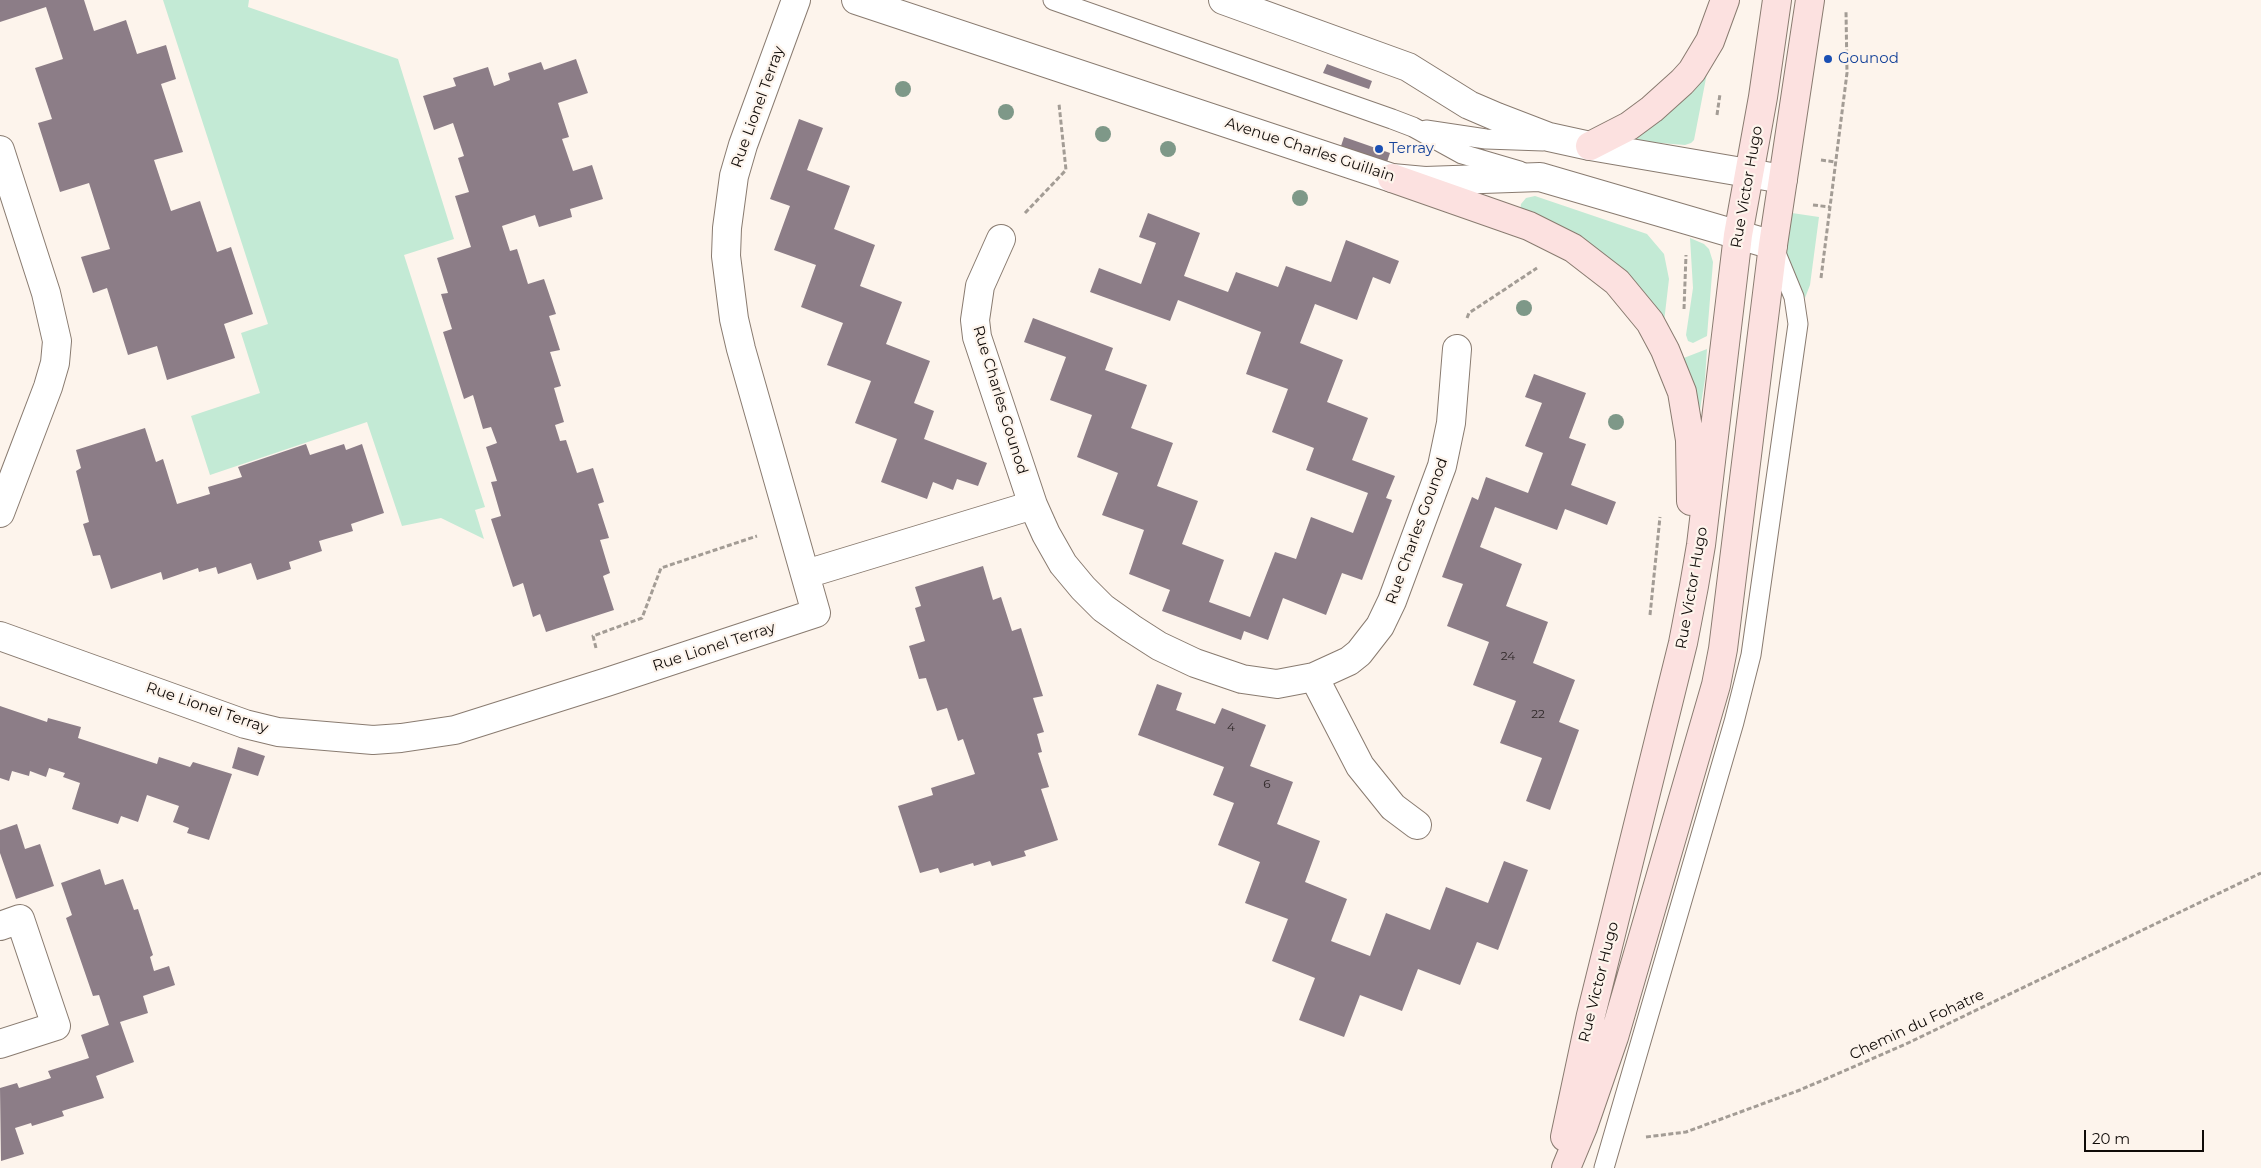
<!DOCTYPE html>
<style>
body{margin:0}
#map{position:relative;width:2261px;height:1168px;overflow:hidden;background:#fdf4ec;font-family:Montserrat,sans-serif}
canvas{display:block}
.scale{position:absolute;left:2084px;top:1130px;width:120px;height:22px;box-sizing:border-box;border:2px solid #100b08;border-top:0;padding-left:6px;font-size:15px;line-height:18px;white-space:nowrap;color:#100b08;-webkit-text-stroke:4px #fdf4ec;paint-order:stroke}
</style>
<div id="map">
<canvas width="2261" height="1168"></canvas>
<div class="scale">20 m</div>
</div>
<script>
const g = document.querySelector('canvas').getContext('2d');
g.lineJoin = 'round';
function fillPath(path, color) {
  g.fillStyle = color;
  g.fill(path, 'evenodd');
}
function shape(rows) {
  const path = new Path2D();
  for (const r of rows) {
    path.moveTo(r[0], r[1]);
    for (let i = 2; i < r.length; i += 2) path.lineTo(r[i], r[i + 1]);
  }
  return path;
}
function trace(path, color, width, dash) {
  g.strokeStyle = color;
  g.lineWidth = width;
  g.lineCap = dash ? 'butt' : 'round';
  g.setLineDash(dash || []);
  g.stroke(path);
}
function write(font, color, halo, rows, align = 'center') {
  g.font = font + ' Montserrat,sans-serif';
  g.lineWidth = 4.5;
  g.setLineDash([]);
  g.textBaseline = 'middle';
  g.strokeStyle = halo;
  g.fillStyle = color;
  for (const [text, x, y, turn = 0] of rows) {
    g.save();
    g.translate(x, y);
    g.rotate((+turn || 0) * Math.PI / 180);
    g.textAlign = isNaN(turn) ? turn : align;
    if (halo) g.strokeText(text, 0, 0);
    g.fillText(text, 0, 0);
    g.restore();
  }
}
fillPath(shape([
 [163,0,249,0,248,7,398,59,454,239,404,255,485,507,475,510,484,539,441,518,402,526,367,422,210,475,191,416,260,393,241,333,268,324],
 [1708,68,1694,140,1691,143,1685,145,1636,141,1631,138],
 [1535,196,1647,234,1664,254,1669,279,1664,322,1520,211,1521,204,1526,198],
 [1785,212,1819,217,1810,285,1805,298,1779,237],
 [1690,238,1704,244,1709,249,1713,262,1707,336,1693,343,1688,341,1686,335,1693,288],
 [1707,349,1705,379,1699,416,1676,361]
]), '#c3ead5');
fillPath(shape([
 [0,0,84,0,94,31,126,20,137,54,166,45,176,79,161,84,183,152,154,160,171,211,200,201,217,252,231,247,253,314,224,324,235,358,167,380,157,346,128,355,107,288,93,293,81,257,110,249,89,183,60,192,38,123,52,119,35,68,63,59,46,7,0,22],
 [576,59,588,93,558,103,569,137,562,139,573,171,592,165,603,199,570,209,572,217,539,227,535,215,502,226,510,251,517,249,528,284,544,279,556,314,549,316,560,350,550,352,561,386,554,388,564,422,555,425,560,441,566,440,577,473,593,468,604,502,598,504,609,538,600,540,610,573,603,576,614,610,546,632,540,614,533,617,523,583,513,587,491,519,501,516,491,482,497,481,486,447,497,443,491,427,483,429,473,395,464,399,443,332,452,329,441,294,448,293,437,258,471,247,455,196,469,192,458,158,464,156,453,123,434,130,423,96,456,86,453,78,488,67,494,86,510,80,508,73,541,62,544,70],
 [1327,64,1372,81,1369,89,1323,73],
 [799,119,823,128,807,170,850,186,834,229,875,245,860,286,902,302,886,344,930,361,914,403,934,411,924,439,987,463,978,486,957,479,953,490,933,482,927,499,881,482,897,439,855,423,871,381,827,365,843,323,801,307,816,265,774,250,790,206,770,199],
 [1344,137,1390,153,1387,162,1341,146],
 [1148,213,1200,233,1184,276,1228,292,1236,272,1278,287,1286,266,1331,282,1346,240,1399,261,1390,284,1373,277,1357,320,1315,304,1300,343,1343,360,1327,402,1368,418,1352,460,1395,476,1386,498,1392,500,1362,580,1342,573,1326,615,1283,598,1268,640,1244,631,1241,640,1162,611,1170,590,1129,574,1144,530,1102,515,1118,473,1077,457,1092,415,1050,400,1066,357,1024,342,1033,318,1113,348,1105,370,1147,385,1131,428,1173,443,1157,486,1198,501,1182,544,1224,560,1209,602,1250,617,1275,552,1296,559,1311,517,1353,533,1368,493,1306,470,1314,448,1272,432,1288,389,1246,374,1261,332,1178,300,1170,321,1090,292,1099,268,1141,284,1156,243,1139,237],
 [1534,374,1586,393,1569,438,1586,444,1571,485,1616,502,1607,525,1565,509,1557,530,1495,507,1480,547,1522,564,1506,606,1548,622,1533,663,1575,680,1559,722,1579,730,1550,810,1526,801,1542,758,1500,743,1516,701,1473,685,1489,642,1447,626,1463,584,1442,577,1472,497,1478,500,1486,477,1528,493,1543,453,1525,446,1542,403,1525,397],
 [145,428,156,462,163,459,177,504,210,494,208,487,242,477,238,467,306,444,310,455,344,444,346,450,362,444,384,513,351,524,353,531,319,541,322,551,289,562,291,569,257,580,251,563,218,574,216,567,199,572,198,568,163,580,161,572,111,589,100,555,93,556,83,524,89,522,76,471,81,468,76,450],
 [983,566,993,600,1001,597,1012,631,1021,628,1043,696,1033,698,1044,732,1037,734,1042,752,1038,753,1049,787,1041,789,1058,840,1024,851,1026,856,992,866,990,861,974,866,973,863,940,873,938,868,920,873,898,806,933,795,931,788,975,774,963,739,958,741,947,708,937,711,926,678,919,679,909,646,925,641,915,608,921,606,915,587],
 [1157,684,1182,693,1176,710,1215,724,1222,708,1266,725,1250,766,1293,782,1277,824,1320,841,1305,882,1347,899,1331,941,1370,956,1386,913,1430,930,1446,887,1488,903,1504,861,1528,870,1498,950,1477,942,1460,985,1418,969,1402,1011,1360,995,1344,1037,1299,1020,1315,978,1272,961,1288,919,1245,903,1260,862,1218,845,1234,803,1213,795,1224,767,1138,735],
 [0,706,47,722,48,718,81,727,78,738,157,764,159,757,190,767,193,762,232,774,209,840,187,833,189,828,173,822,179,806,147,795,138,822,121,816,118,824,72,809,80,783,63,777,65,773,49,768,46,777,30,771,29,776,12,771,9,781,0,778],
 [238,747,265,756,258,776,232,768],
 [17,824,25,849,40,844,54,886,16,899,0,853,0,830],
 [100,869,105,885,123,879,134,910,138,909,153,955,150,957,154,971,169,966,175,985,143,996,148,1013,120,1022,134,1062,96,1076,104,1098,62,1111,64,1116,32,1126,31,1123,15,1128,24,1154,1,1161,0,1088,17,1083,19,1088,51,1078,48,1071,89,1058,81,1035,109,1025,99,995,93,996,66,918,72,915,61,883]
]), '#8c7d87');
const service = shape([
 [1053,0,1392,119,1413,127,1462,154,1520,171],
 [1426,130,1486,139,1543,141],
 [1604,1168,1734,722,1751,655,1798,324,1794,297,1773,246]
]);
const minor = shape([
 [0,150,46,293,57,341,55,363,48,387,0,513],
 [1001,239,980,286,975,320,977,337,1033,505,1046,534,1063,564,1083,588,1103,608,1131,628,1159,646,1195,663,1242,679,1277,684,1314,677,1349,661,1359,653,1380,626,1392,601,1442,466,1451,423,1457,349],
 [806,574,1033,505],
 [0,636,245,724,278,732,373,740,401,738,455,730,607,682,816,613,741,349,734,319,726,256,727,228,734,176,743,145,796,0],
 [1314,677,1360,766,1393,807,1417,825],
 [0,926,20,919,56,1026,0,1044]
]);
const tertiary = shape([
 [856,0,1392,178,1425,181,1540,177,1773,245],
 [1223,0,1408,67,1469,105,1497,117,1549,137,1590,146,1783,179]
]);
const secondary = shape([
 [1590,146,1629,126,1652,109,1682,82,1692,71,1710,41,1725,0],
 [1392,178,1529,226,1573,248,1617,282,1650,322,1665,350,1682,392,1690,440,1691,501],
 [1565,1137,1591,1015,1683,643,1694,586,1701,545,1738,235,1763,97,1777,0],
 [1566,1168,1583,1127,1614,1037,1716,685,1723,649,1773,245,1810,0]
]);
trace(service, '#897b70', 21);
trace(minor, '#897b70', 30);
trace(tertiary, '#897b70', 30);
trace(secondary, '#897b70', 30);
trace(shape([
 [1717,115,1720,94],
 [1821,160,1836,162],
 [1813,205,1830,207],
 [1025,213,1066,170,1059,104],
 [1821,278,1847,73,1846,11],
 [1684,309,1686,255],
 [1467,318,1469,313,1537,268],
 [1650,615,1660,517],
 [596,648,593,636,642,618,661,568,757,536],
 [1646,1137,1686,1132,1800,1090,1906,1044,2261,873]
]), '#a39c95', 3, [5, 2.5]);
trace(service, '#fff', 19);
trace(minor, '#fff', 28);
trace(tertiary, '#fff', 28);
trace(secondary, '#fce1e0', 28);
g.fillStyle = '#7e9888';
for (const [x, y] of [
 [903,89],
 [1006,112],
 [1103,134],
 [1168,149],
 [1300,198],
 [1524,308],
 [1616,422]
]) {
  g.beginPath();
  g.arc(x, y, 8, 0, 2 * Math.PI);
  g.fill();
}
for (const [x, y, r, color] of [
 [1828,59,5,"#1a4fb4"],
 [1379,149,5,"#1a4fb4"]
]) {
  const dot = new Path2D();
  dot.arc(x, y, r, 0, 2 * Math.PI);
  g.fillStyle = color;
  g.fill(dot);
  trace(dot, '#fdf4ec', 2);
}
write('12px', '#2f2828', null, [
 ["24",1508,656],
 ["22",1538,714],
 ["4",1231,727],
 ["6",1267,784]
]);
write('15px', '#164399', '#fdf4ec', [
 ["Gounod",1838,59],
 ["Terray",1389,149]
], 'left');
write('15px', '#100b08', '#fdf4ec', [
 ["Rue Lionel Terray",758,107,-70],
 ["Avenue Charles Guillain",1310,150,18],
 ["Rue Victor Hugo",1747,187,-80],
 ["Rue Charles Gounod",1000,400,73],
 ["Rue Charles Gounod",1417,531,-70],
 ["Rue Victor Hugo",1692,588,-80],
 ["Rue Lionel Terray",714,647,-18],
 ["Rue Lionel Terray",207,708,19],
 ["Rue Victor Hugo",1599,982,-76],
 ["Chemin du Fohatre",1917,1025,-25]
]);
</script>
